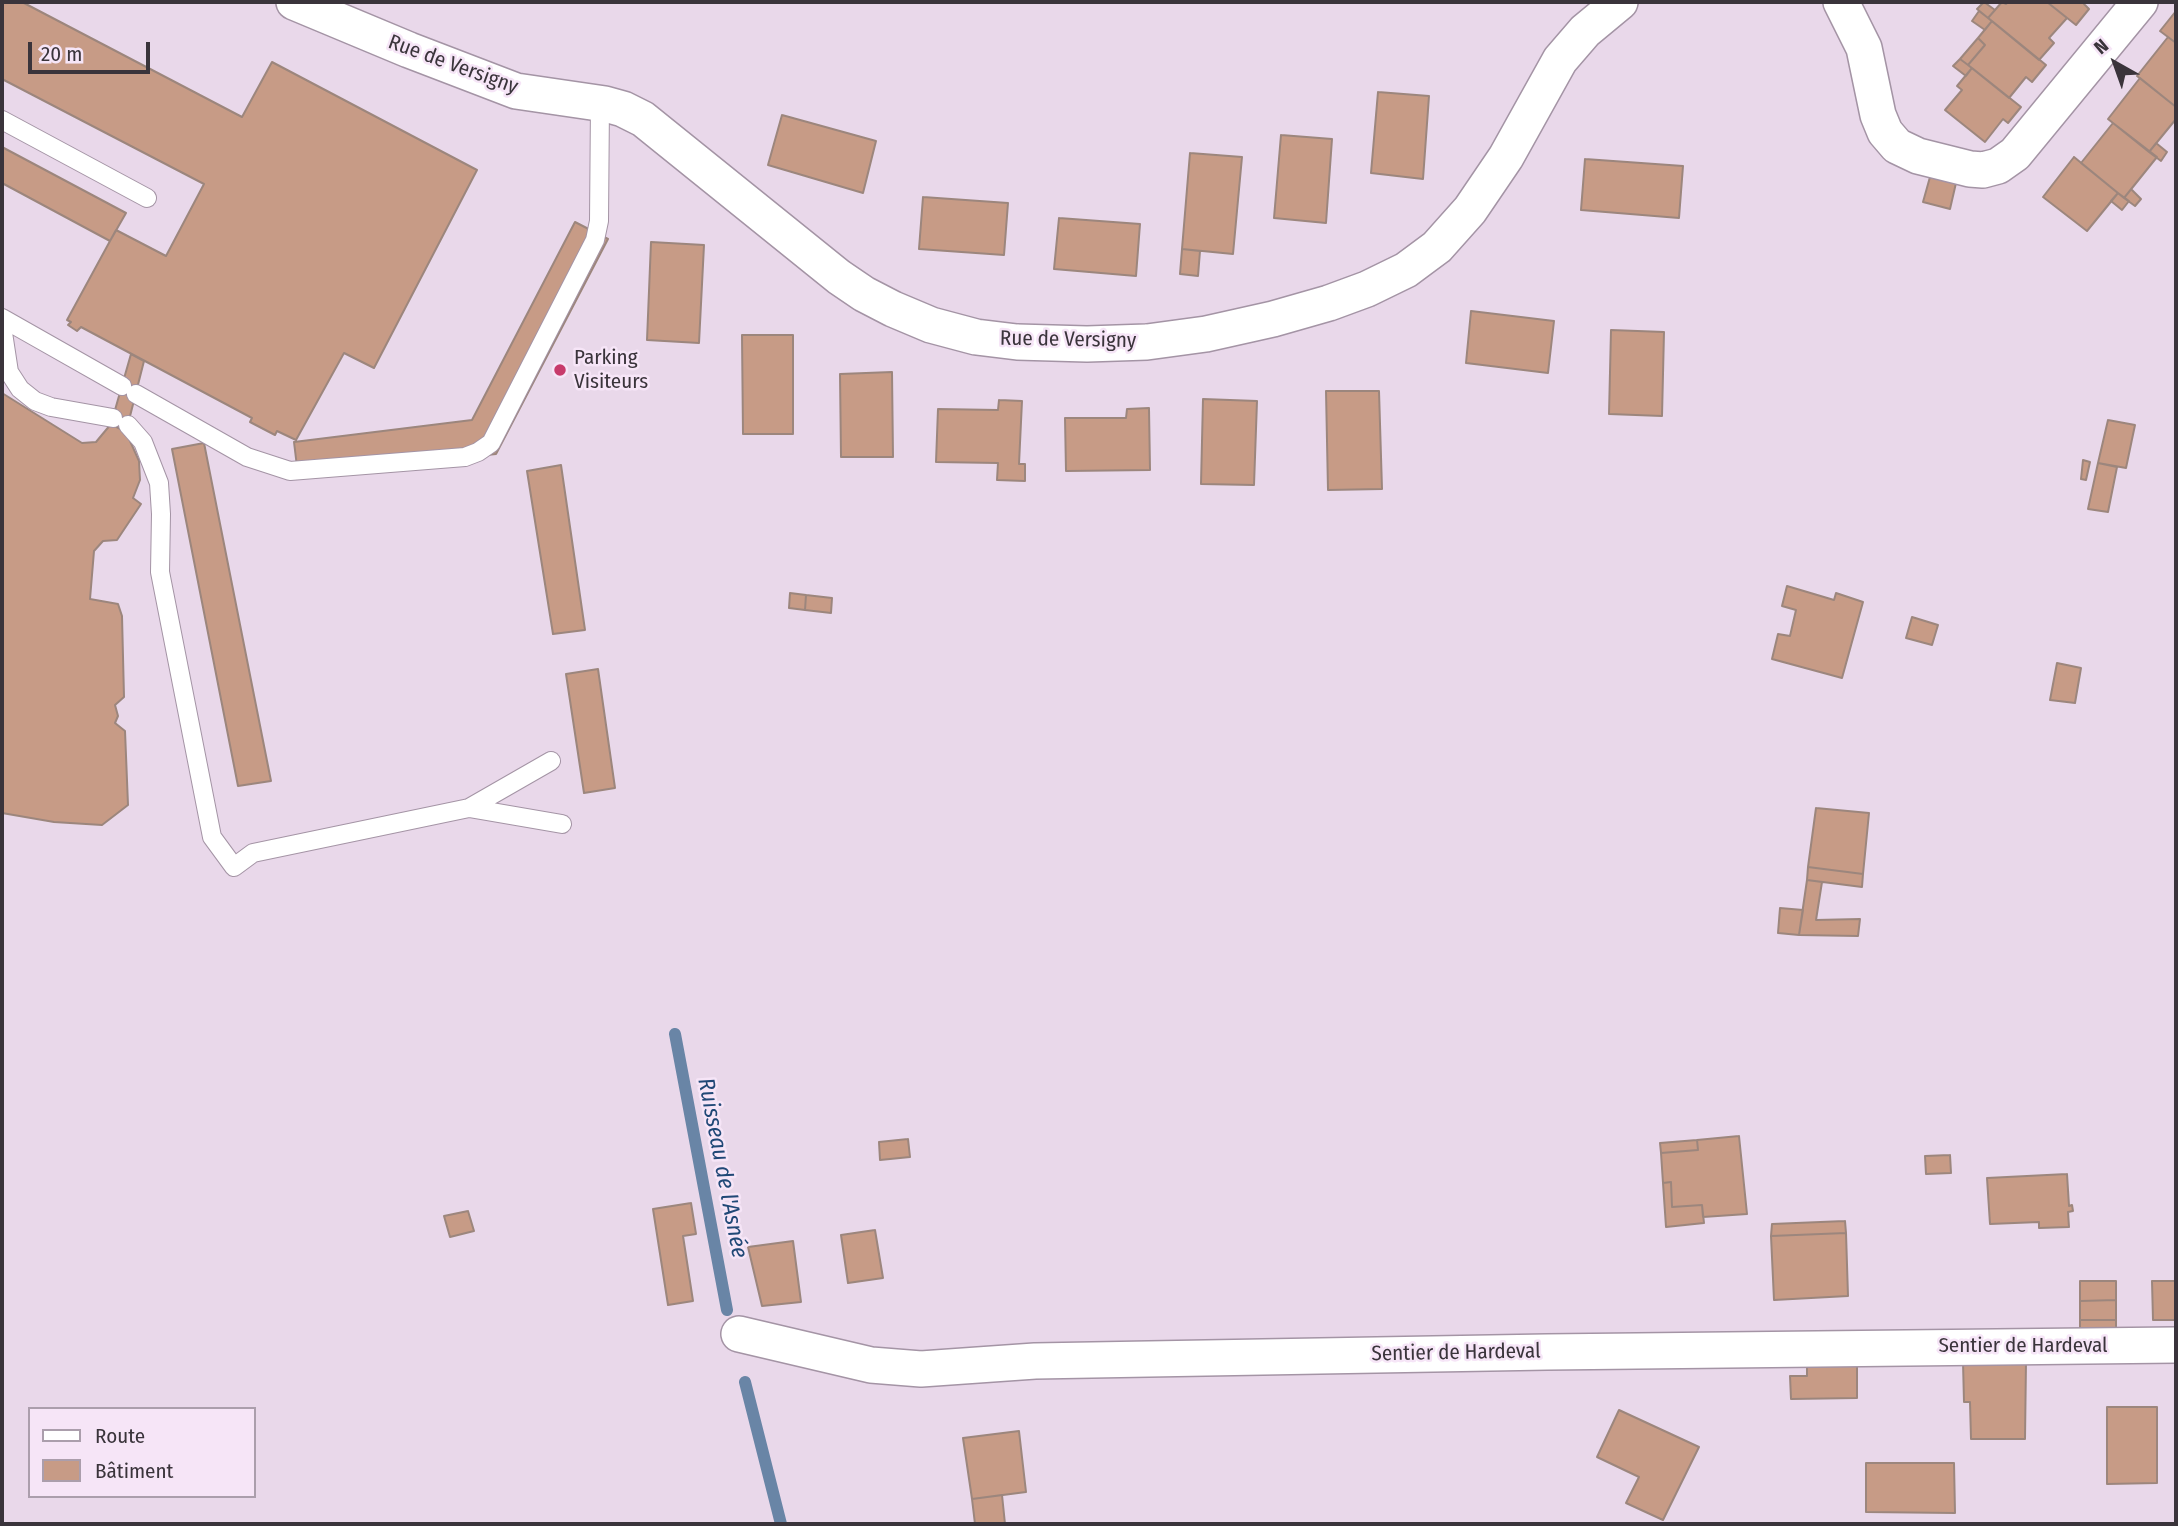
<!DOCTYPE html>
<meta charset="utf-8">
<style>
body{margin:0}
#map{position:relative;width:2178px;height:1526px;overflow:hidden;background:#e9d8ea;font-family:"Fira Sans Condensed",sans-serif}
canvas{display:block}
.frame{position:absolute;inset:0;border:4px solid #3a343b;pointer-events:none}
.legend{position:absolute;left:28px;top:1407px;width:228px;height:91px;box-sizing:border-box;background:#f6e5f7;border:2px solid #ab9eac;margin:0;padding:9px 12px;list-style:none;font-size:21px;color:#3a343b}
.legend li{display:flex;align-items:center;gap:14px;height:35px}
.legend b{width:35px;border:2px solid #ab9eac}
.north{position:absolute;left:2080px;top:28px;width:70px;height:70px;-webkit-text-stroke:5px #f6e5f7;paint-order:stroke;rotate:320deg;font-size:19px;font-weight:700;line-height:28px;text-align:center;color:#3a343b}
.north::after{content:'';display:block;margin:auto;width:24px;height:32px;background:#3a343b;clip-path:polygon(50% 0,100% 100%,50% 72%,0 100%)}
.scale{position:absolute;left:28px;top:42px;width:122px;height:32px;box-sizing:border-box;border:4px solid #3a343b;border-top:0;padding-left:9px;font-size:21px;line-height:24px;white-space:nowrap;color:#3a343b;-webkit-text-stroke:5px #f6e5f7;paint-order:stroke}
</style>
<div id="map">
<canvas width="2178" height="1526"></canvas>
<div class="frame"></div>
<ul class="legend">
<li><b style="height:9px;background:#fff"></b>Route</li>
<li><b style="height:19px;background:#c79b86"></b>Bâtiment</li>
</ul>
<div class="north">N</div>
<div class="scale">20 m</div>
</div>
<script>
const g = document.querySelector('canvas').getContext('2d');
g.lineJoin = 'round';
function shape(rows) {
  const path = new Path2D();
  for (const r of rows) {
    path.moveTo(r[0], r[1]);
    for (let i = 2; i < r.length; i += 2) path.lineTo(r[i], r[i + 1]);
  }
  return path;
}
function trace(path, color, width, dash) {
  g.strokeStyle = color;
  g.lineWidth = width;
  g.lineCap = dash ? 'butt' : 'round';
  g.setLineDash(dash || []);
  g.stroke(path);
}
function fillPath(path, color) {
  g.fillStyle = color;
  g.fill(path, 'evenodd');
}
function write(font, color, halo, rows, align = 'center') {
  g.font = font + ' "Fira Sans Condensed",sans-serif';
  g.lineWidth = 5;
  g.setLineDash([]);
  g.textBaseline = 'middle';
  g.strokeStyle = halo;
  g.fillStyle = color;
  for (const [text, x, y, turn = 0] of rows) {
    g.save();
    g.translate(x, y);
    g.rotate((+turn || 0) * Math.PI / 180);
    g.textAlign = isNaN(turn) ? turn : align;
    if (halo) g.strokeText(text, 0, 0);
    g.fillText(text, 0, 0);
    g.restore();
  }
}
trace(shape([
 [675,1034,727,1310],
 [745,1382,781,1524]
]), '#6985a6', 12);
const building = shape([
 [2,2,22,2,242,117,272,62,477,170,374,368,344,353,296,440,277,431,275,435,250,422,252,418,81,327,77,331,68,325,71,322,67,320,116,230,166,256,204,184,2,79,2,2],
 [1984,2,1995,10,1988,18,1977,9,1984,2],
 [2002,2,2006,4,2008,2,2047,2,2067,18,2049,38,2054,43,2039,60,1988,18,2002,2],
 [2047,2,2086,2,2084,4,2089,9,2076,25,2047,2],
 [1979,11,1992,21,1985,30,1972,21,1979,11],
 [2176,11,2176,43,2160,31,2176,11],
 [1992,21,2046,65,2032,82,2026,77,2009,98,1968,65,1985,45,1978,38,1992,21],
 [2168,37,2176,43,2176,107,2137,76,2168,37],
 [1978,38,1985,45,1968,65,1960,59,1978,38],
 [1960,59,1972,68,1966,76,1953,66,1960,59],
 [1972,68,2021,107,2008,123,2003,119,1985,142,1945,110,1962,90,1957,86,1972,68],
 [2140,78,2176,107,2176,119,2149,152,2108,119,2140,78],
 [1378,92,1429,96,1423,179,1371,173,1378,92],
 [782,115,876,141,863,193,768,165,782,115],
 [2113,123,2157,157,2124,198,2081,163,2113,123],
 [1281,135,1332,139,1326,223,1274,218,1281,135],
 [2156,143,2167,152,2161,161,2149,152,2156,143],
 [2,147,126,213,110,241,2,183,2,147],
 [1190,153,1242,157,1233,254,1182,249,1190,153],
 [2074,157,2118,193,2087,231,2043,197,2074,157],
 [1585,159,1683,166,1679,218,1581,210,1585,159],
 [1930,177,1956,183,1950,209,1923,202,1930,177],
 [2131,189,2141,199,2135,206,2124,198,2131,189],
 [2118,193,2129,201,2122,210,2111,201,2118,193],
 [923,197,1008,203,1004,255,919,249,923,197],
 [1059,218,1140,224,1136,276,1054,269,1059,218],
 [575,222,608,239,496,454,298,475,294,442,472,420,575,222],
 [651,242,704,245,699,343,647,340,651,242],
 [1182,249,1200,251,1198,276,1180,274,1182,249],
 [1471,311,1554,321,1548,373,1466,363,1471,311],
 [1611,330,1664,332,1662,416,1609,414,1611,330],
 [742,335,793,335,793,434,743,434,742,335],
 [131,354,144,361,126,432,111,424,131,354],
 [892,372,893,457,841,457,840,374,892,372],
 [1326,391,1379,391,1382,489,1328,490,1326,391],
 [2,393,82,443,96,442,111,424,126,432,139,461,140,480,133,498,141,504,117,540,103,541,94,551,90,599,118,604,122,616,124,697,115,705,118,716,115,723,125,731,128,805,102,825,54,822,2,813,2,393],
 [1203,399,1257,401,1254,485,1201,484,1203,399],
 [999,400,1022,401,1019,464,1025,464,1025,481,997,480,998,463,936,462,938,409,998,410,999,400],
 [1149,408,1150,470,1066,471,1065,418,1126,418,1127,409,1149,408],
 [2108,420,2135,425,2126,468,2098,463,2108,420],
 [204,443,271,781,238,786,172,449,204,443],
 [2083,460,2090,462,2086,480,2081,479,2083,460],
 [2098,463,2117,467,2108,512,2088,509,2098,463],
 [561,465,585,630,553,634,527,471,561,465],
 [1787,586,1834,600,1836,593,1863,602,1842,678,1772,659,1778,634,1790,636,1796,610,1782,606,1787,586],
 [790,593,806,595,805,610,789,608,790,593],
 [806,595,832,598,831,613,805,610,806,595],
 [1912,617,1938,625,1932,645,1906,638,1912,617],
 [2057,663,2081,668,2075,703,2050,700,2057,663],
 [598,669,615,788,584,793,566,674,598,669],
 [1816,808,1869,813,1863,874,1808,867,1816,808],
 [1808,867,1863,874,1862,887,1807,880,1808,867],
 [1807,880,1822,882,1816,920,1860,919,1858,936,1799,935,1807,880],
 [1780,908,1803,910,1799,935,1778,933,1780,908],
 [1739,1136,1747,1214,1703,1217,1702,1205,1672,1207,1671,1182,1663,1183,1661,1153,1698,1150,1697,1140,1739,1136],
 [908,1139,910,1157,880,1160,879,1142,908,1139],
 [1697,1140,1698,1150,1661,1153,1660,1143,1697,1140],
 [1950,1155,1951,1173,1926,1174,1925,1156,1950,1155],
 [2067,1174,2069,1206,2072,1205,2073,1211,2068,1212,2069,1227,2039,1228,2039,1222,1990,1224,1987,1178,2067,1174],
 [1671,1182,1672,1207,1702,1205,1704,1223,1666,1227,1663,1183,1671,1182],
 [691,1203,696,1234,683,1236,693,1301,668,1305,653,1209,691,1203],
 [468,1211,474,1231,450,1237,444,1216,468,1211],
 [1845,1221,1846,1233,1771,1236,1772,1224,1845,1221],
 [875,1230,883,1278,848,1283,841,1235,875,1230],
 [1846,1233,1848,1296,1774,1300,1771,1236,1846,1233],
 [793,1241,801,1302,762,1306,748,1247,793,1241],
 [2080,1281,2116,1281,2116,1300,2080,1301,2080,1281],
 [2152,1281,2176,1281,2176,1320,2153,1320,2152,1281],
 [2116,1300,2116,1320,2080,1320,2080,1301,2116,1300],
 [2080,1320,2116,1320,2116,1339,2080,1339,2080,1320],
 [2026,1361,2025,1439,1971,1439,1970,1402,1964,1402,1963,1362,2026,1361],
 [1807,1363,1857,1363,1857,1398,1791,1399,1790,1376,1807,1376,1807,1363],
 [2107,1407,2157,1407,2157,1483,2107,1484,2107,1407],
 [1619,1410,1699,1447,1663,1520,1626,1503,1639,1477,1597,1457,1619,1410],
 [1019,1431,1026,1492,972,1499,963,1438,1019,1431],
 [1866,1463,1954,1463,1955,1513,1866,1512,1866,1463],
 [1002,1495,1005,1524,975,1524,972,1499,1002,1495]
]);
fillPath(building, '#c79b86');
trace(building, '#9c867d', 2);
const lane = shape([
 [2,120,147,198],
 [2,318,122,386],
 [2,326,9,372,20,389,35,401,51,407,113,418],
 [136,394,247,457,290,471,465,457,478,452,491,443,595,240,599,221,600,103],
 [128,425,143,442,159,483,161,514,160,572,212,837,234,867,253,853,469,808,551,761],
 [469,808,562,824]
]);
const street = shape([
 [294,2,409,50,516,91,605,104,623,109,643,119,839,277,864,294,893,309,931,325,976,337,1017,342,1087,344,1147,342,1206,334,1273,319,1329,303,1367,289,1406,270,1437,247,1470,210,1506,157,1560,60,1585,31,1620,2],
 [1841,2,1864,48,1878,115,1885,132,1897,146,1918,156,1970,169,1983,170,1998,166,2015,154,2140,2],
 [739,1334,871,1365,921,1369,1035,1361,1547,1352,2176,1345]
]);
trace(lane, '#a494a5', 20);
trace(street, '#a494a5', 38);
trace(lane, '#fff', 18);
trace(street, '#fff', 35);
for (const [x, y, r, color] of [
 [560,370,7,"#c73a6b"]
]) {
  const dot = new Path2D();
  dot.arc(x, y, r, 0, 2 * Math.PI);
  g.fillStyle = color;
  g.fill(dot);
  trace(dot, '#f6e5f7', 2.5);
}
write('21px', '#3a343b', '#f6e5f7', [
 ["Rue de Versigny",453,65,20],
 ["Rue de Versigny",1068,340,1],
 ["Sentier de Hardeval",2023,1346],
 ["Sentier de Hardeval",1456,1353,-1]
]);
write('21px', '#3a343b', '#f6e5f7', [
 ["Parking",574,358],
 ["Visiteurs",574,382]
], 'left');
write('italic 23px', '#204876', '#f6e5f7', [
 ["Ruisseau de l'Asnée",722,1168,79]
]);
</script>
